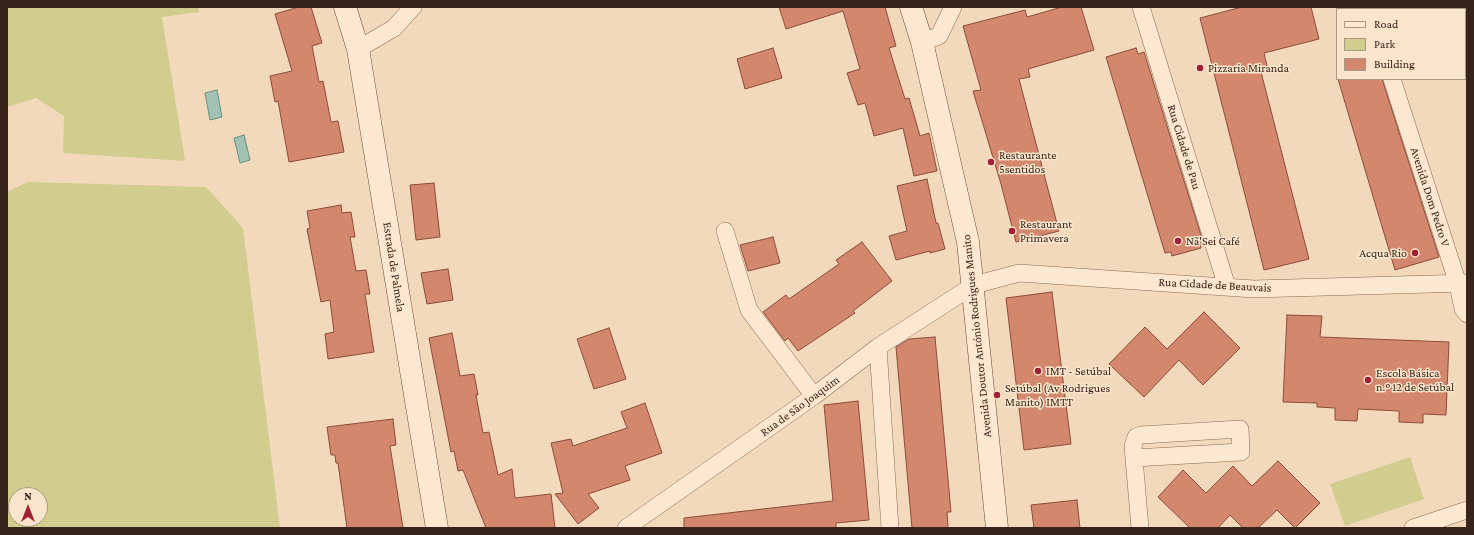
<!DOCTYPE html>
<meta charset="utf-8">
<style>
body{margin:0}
#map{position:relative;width:1474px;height:535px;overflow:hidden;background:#f2d9bc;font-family:"Crimson Pro",serif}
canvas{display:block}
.frame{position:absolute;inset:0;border:8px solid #38241a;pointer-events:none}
.legend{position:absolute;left:1336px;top:8px;width:130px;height:72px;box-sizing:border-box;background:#f8e5cc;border:1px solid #ab9885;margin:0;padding:5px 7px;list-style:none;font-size:12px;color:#38241a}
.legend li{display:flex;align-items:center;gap:8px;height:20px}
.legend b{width:20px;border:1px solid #ab9885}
.north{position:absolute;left:8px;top:487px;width:40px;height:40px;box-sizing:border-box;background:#f8e5cc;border:1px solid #ab9885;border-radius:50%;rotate:0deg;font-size:11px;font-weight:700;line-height:16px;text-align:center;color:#38241a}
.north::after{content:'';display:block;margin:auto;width:14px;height:18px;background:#9f1f34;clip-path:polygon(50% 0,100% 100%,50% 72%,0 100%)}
</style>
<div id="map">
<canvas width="1474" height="535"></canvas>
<div class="frame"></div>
<ul class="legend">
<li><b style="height:5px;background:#fce8d0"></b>Road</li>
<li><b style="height:11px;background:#d0cd8f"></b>Park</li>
<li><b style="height:11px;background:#d3886e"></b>Building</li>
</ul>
<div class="north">N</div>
</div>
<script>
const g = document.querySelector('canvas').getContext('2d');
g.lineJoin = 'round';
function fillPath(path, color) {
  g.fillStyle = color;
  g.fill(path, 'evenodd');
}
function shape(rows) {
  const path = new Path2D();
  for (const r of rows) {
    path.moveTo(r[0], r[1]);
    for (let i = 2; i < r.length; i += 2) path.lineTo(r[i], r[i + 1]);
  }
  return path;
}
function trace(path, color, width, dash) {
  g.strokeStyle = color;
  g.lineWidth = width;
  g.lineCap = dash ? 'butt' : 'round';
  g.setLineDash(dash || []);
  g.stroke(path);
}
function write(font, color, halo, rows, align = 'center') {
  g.font = font + ' "Crimson Pro",serif';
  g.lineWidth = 3;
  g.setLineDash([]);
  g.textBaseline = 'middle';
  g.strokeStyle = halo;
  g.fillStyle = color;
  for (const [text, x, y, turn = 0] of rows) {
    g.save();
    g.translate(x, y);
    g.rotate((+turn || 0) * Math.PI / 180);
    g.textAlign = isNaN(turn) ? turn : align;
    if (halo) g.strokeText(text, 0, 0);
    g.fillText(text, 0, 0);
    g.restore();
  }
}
fillPath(shape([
 [7,7,198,7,199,12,162,17,185,161,63,153,64,116,36,98,7,107],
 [28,182,206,187,243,228,280,528,7,528,7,192],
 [16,495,40,495,40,519,16,519],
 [1410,457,1424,499,1345,526,1330,484]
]), '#d0cd8f');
const water = shape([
 [217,90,222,117,210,120,205,93,217,90],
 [244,135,250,160,240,163,234,138,244,135]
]);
fillPath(water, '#a1c2b3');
trace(water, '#679180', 1);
const building = shape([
 [299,7,311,7,322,43,312,46,319,82,323,81,331,122,338,121,344,152,289,162,278,101,275,102,270,76,292,71,275,14,299,7],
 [779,7,885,7,896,46,889,48,905,99,909,98,920,136,929,133,937,171,914,176,903,128,874,136,865,103,858,105,847,73,860,69,843,11,786,29,779,7],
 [1062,7,1081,7,1094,50,1028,69,1030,77,1019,79,1059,231,1016,242,1001,184,973,91,981,90,963,26,1025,10,1027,17,1062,7],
 [1242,7,1311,7,1319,39,1264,53,1268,70,1261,72,1309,259,1264,270,1200,18,1242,7],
 [773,48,782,78,745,89,737,59,773,48],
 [1136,48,1138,54,1144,52,1203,242,1200,243,1201,248,1172,256,1171,252,1165,253,1106,57,1136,48],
 [1338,79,1382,79,1439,257,1395,270,1338,79],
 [927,179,936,223,938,223,945,249,930,253,930,251,896,260,889,236,907,231,897,186,927,179],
 [434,183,440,237,416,240,410,185,434,183],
 [341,205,342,213,351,212,355,237,350,237,356,271,366,270,370,294,365,294,374,352,328,359,325,334,334,332,330,300,321,302,307,229,310,228,307,211,341,205],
 [773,237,780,263,748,271,740,245,773,237],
 [862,242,892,281,853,311,855,313,798,351,788,338,785,341,763,312,786,295,789,299,839,264,836,260,862,242],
 [448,269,453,300,427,304,421,273,448,269],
 [1052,292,1071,444,1024,450,1006,298,1052,292],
 [1204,312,1240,348,1203,385,1179,360,1144,397,1109,364,1145,327,1167,349,1204,312],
 [1287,315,1322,316,1320,337,1449,342,1446,415,1423,414,1423,423,1399,422,1399,411,1358,409,1357,421,1335,420,1335,408,1317,407,1317,403,1283,402,1287,315],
 [609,328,626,379,594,389,577,339,609,328],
 [452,333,460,376,474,374,478,395,476,395,483,433,489,432,498,475,512,469,515,498,551,494,555,528,486,528,463,470,458,471,454,451,451,452,429,338,452,333],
 [935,337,951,512,947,512,948,528,912,528,896,347,909,339,935,337],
 [858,401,869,520,836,523,836,528,684,528,684,518,833,501,824,405,858,401],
 [645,403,662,453,625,466,630,480,588,494,599,508,578,524,555,494,563,493,551,443,571,439,573,446,627,428,621,412,645,403],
 [393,419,396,445,390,446,403,528,347,528,338,463,336,463,335,455,331,455,327,427,393,419],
 [1278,461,1320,503,1295,528,1277,510,1258,528,1243,528,1230,515,1218,528,1190,528,1158,497,1183,470,1206,493,1233,466,1252,486,1278,461],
 [1077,500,1080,528,1034,528,1031,505,1077,500]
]);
fillPath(building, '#d3886e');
trace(building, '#8c4b38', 1);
const street = shape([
 [1141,7,1227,287],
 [1370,7,1370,9],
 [922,42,939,36,953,7],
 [358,49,394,28,413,7],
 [1392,79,1458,284,1463,309,1467,314],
 [725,231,749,310,814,396],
 [878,347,890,528],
 [1134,458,1241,452,1240,429,1141,435,1136,437,1133,446,1134,458,1140,528],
 [626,528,814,396,878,347,974,285,1019,273,1254,289,1467,283],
 [1413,528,1467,510]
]);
const secondary = shape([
 [345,7,358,49,437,528],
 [911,7,922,42,968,242,997,528]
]);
trace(street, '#8b6854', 18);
trace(secondary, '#6c4938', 23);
trace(street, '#fce8d0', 17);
trace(secondary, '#fce8d0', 22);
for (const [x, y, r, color] of [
 [1200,68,4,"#9f1f34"],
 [991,162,4,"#9f1f34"],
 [1012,231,4,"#9f1f34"],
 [1178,241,4,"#9f1f34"],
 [1415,253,4,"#9f1f34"],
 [1038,371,4,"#9f1f34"],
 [1368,380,4,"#9f1f34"],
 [997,395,4,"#9f1f34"]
]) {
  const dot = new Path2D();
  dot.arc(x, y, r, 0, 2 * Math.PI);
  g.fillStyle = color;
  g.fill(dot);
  trace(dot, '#f8e5cc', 1.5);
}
write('12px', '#38241a', '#f8e5cc', [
 ["Pizzaria Miranda",1208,68],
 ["Restaurante",999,155],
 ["5sentidos",999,169],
 ["Restaurant",1020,224],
 ["Primavera",1020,238],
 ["Nã'Sei Café",1186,241],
 ["Acqua Rio",1407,253,"right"],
 ["IMT - Setúbal",1046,371],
 ["Escola Básica",1376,373],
 ["n.º 12 de Setúbal",1376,387],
 ["Setúbal (Av Rodrigues",1005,388],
 ["Manito) IMTT",1005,402]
], 'left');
write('12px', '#38241a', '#f8e5cc', [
 ["Rua Cidade de Pau",1184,147,73],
 ["Avenida Dom Pedro V",1430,197,72],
 ["Estrada de Palmela",394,267,81],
 ["Rua Cidade de Beauvais",1215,285,3],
 ["Avenida Doutor António Rodrigues Manito",977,336,-96],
 ["Rua de São Joaquim",800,406,-36]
]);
</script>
